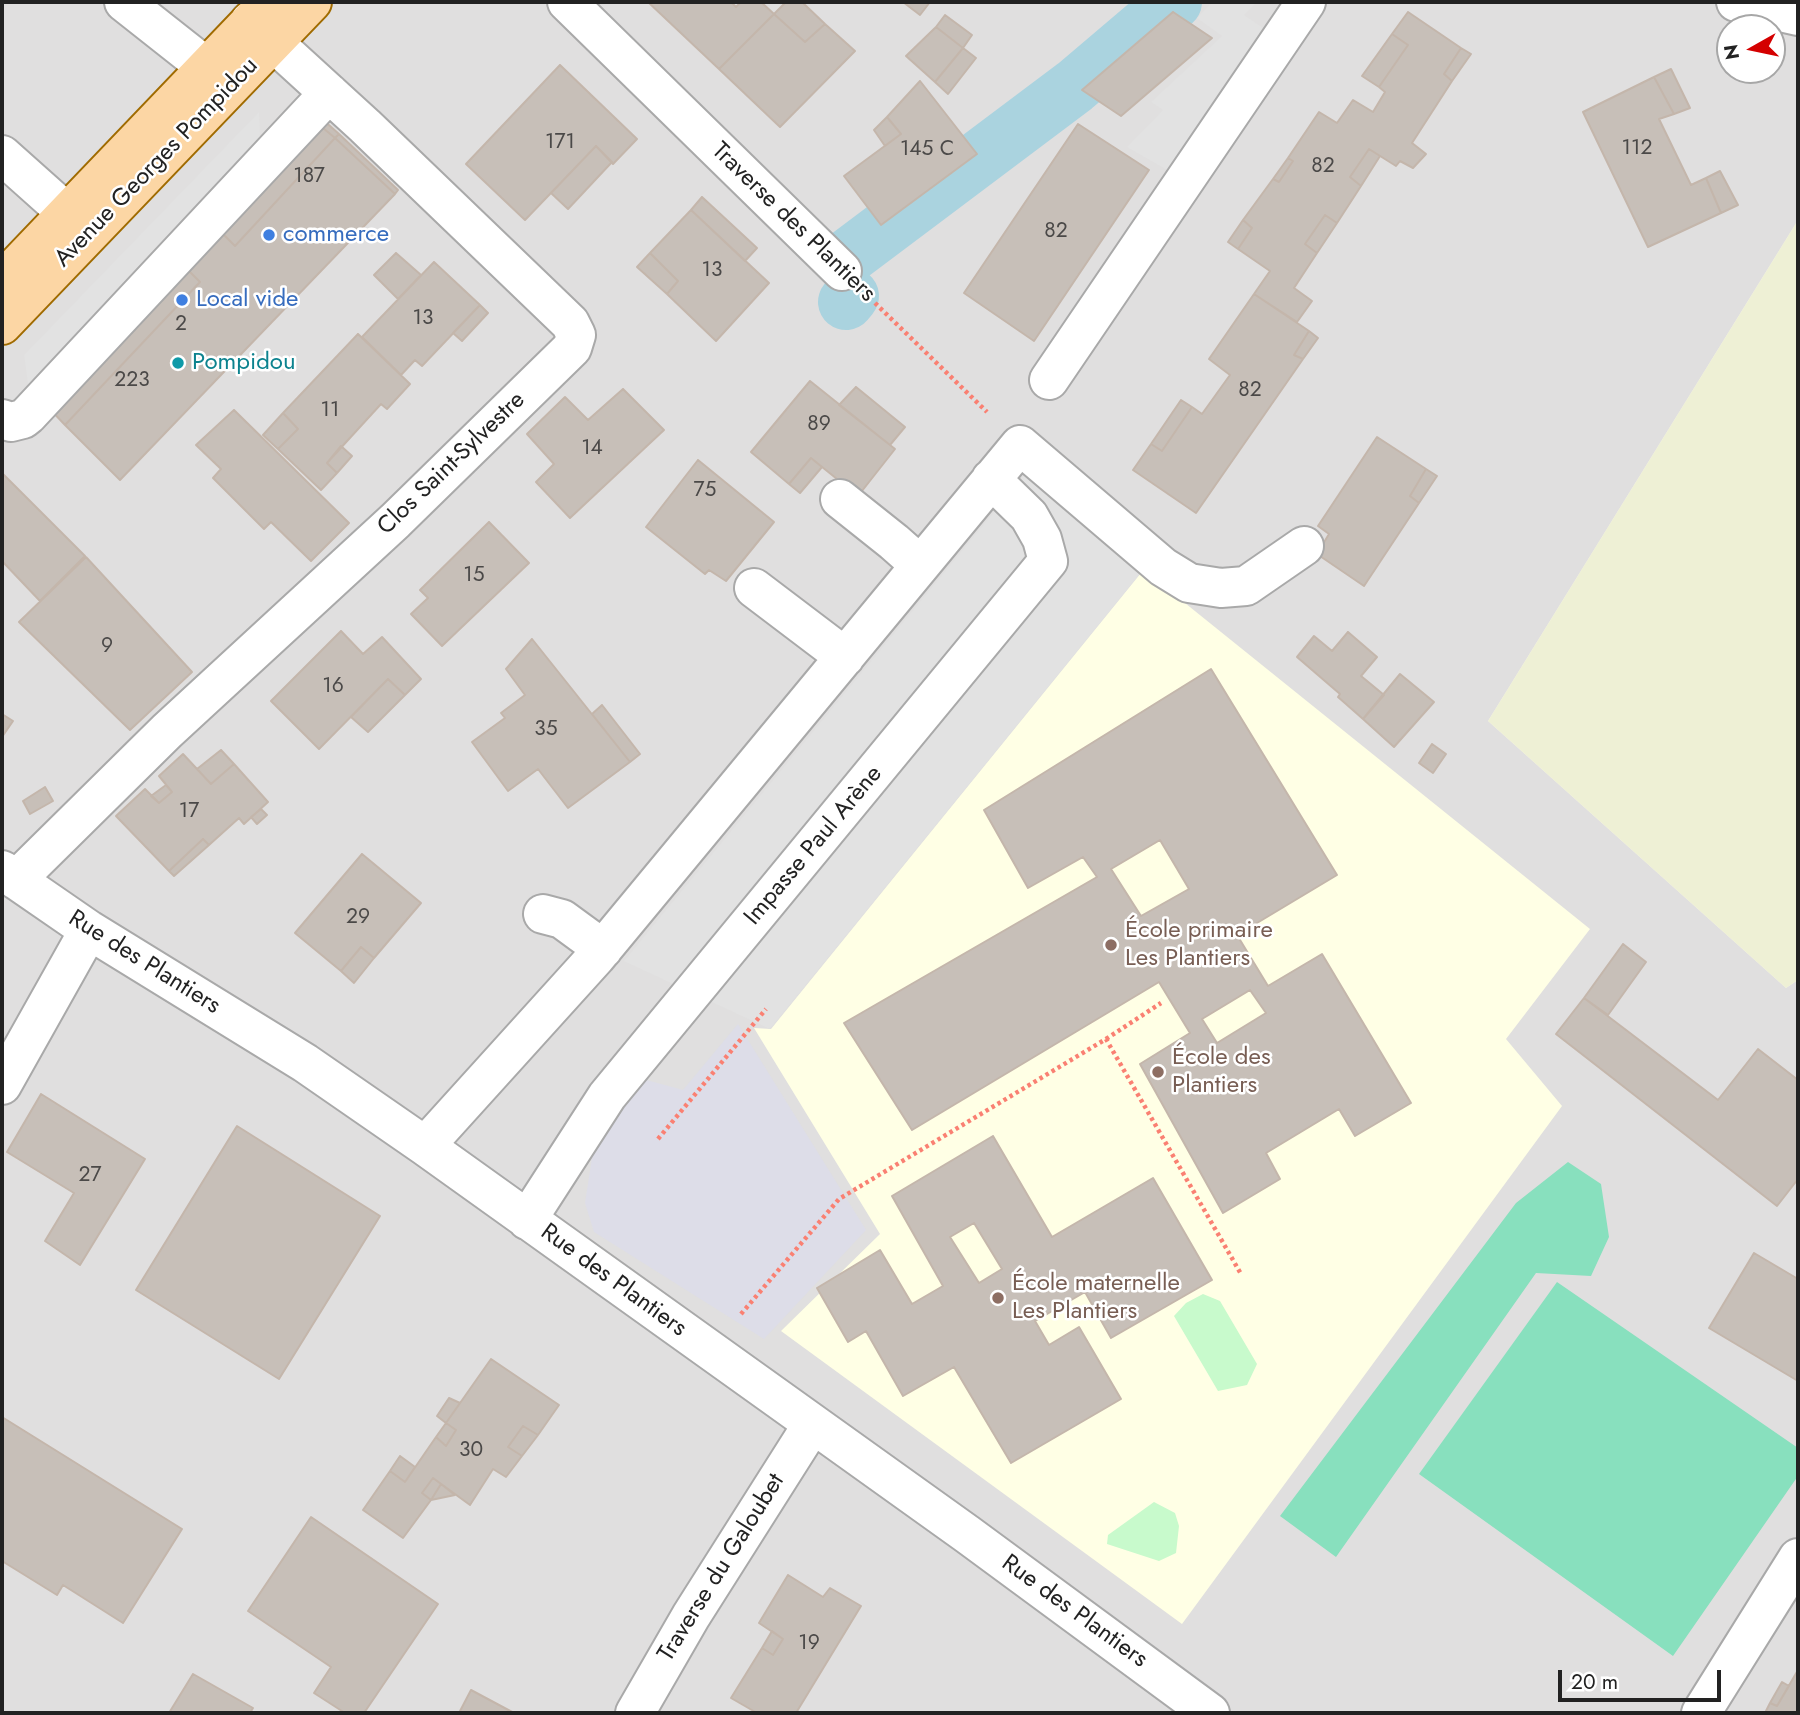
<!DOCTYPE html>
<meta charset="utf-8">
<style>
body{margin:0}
#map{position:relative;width:1800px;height:1715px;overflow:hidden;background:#f2efe9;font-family:Jost,sans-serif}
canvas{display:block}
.frame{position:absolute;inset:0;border:4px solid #222;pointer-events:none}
.north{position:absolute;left:1716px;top:14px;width:70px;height:70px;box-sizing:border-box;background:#fff;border:2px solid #a7a7a7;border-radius:50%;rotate:261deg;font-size:19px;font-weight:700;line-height:28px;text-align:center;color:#222}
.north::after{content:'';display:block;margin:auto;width:24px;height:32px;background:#d40000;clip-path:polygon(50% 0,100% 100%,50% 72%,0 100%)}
.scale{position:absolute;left:1558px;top:1670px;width:163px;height:32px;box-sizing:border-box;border:4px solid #222;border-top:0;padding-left:9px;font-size:21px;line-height:24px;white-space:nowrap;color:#222;-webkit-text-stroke:5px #fff;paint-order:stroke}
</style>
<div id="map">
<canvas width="1800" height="1715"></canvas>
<div class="frame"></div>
<div class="north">N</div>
<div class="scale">20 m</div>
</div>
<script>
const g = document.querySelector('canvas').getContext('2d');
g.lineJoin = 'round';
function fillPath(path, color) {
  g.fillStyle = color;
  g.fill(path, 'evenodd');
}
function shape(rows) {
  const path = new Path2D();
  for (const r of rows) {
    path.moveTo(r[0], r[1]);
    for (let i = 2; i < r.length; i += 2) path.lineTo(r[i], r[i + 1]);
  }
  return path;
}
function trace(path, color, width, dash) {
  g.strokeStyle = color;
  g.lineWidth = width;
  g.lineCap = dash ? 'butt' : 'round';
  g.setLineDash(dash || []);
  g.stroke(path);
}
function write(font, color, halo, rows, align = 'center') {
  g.font = font + ' Jost,sans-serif';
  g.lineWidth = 5;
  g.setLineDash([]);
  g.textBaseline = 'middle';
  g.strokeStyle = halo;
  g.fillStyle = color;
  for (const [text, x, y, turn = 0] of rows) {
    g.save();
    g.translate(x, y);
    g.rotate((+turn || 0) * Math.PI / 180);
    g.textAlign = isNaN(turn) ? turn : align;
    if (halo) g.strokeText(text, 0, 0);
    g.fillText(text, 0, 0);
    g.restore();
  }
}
fillPath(shape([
 [2,2,1798,2,1798,220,1488,721,1786,988,1798,980,1798,1713,2,1713],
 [1730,28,1772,28,1772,70,1730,70]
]), '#e0dfdf');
fillPath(shape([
 [1140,574,1180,599,1590,929,1506,1039,1562,1106,1182,1624,781,1331,880,1234,754,1028,771,1029]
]), '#ffffe5');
fillPath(shape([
 [1798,220,1798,980,1786,988,1488,721]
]), '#eef0d5');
fillPath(shape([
 [1203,1294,1220,1301,1257,1364,1247,1385,1218,1391,1174,1316,1186,1303],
 [1154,1502,1175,1513,1179,1526,1176,1553,1159,1561,1107,1544,1108,1535]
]), '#c8facc');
fillPath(shape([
 [1568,1162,1601,1184,1609,1237,1591,1276,1536,1273,1336,1557,1280,1516,1516,1203],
 [1557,1282,1798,1448,1798,1476,1673,1656,1419,1474]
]), '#88e0be');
fillPath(shape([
 [1212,2,1257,2,1244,15,1263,28,1169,171,1127,147,1163,110,1151,102,1222,36,1197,18],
 [259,112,261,162,30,400,24,355],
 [1035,462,1140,574,770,1029,624,961]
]), '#e2e2e2');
fillPath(shape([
 [738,1024,866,1230,764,1339,594,1232,585,1203,594,1145,639,1078,683,1090]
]), '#dddde8');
trace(shape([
 [850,255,1075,86,1174,2],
 [846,302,851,296]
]), '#aad3df', 56);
const building = shape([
 [648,2,731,2,736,7,741,2,761,2,774,14,719,69,648,2],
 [786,2,802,2,825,24,805,42,774,14,786,2],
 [903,2,930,2,920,15,903,2],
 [1173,12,1212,38,1121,116,1082,90,1173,12],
 [1408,12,1461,48,1444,74,1452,81,1412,143,1426,154,1413,168,1400,161,1396,166,1369,149,1350,177,1361,186,1337,223,1325,215,1305,244,1317,253,1294,288,1312,301,1297,322,1254,294,1270,271,1238,249,1252,228,1243,220,1273,179,1279,182,1293,161,1288,158,1319,112,1337,123,1353,100,1373,112,1385,92,1379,87,1408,45,1392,34,1408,12],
 [774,14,805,42,825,24,855,51,780,127,719,69,774,14],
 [945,15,972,35,963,48,936,27,945,15],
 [936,27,963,48,935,82,906,56,936,27],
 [1392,34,1408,45,1379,87,1362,76,1392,34],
 [963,48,976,58,948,94,935,82,963,48],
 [1461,48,1471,54,1452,81,1444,74,1461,48],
 [560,65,637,139,613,164,596,146,525,220,466,164,560,65],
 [1671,69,1690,108,1674,114,1654,77,1671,69],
 [1654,77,1674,114,1659,119,1691,185,1706,178,1721,213,1648,247,1583,112,1654,77],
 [920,81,977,154,881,225,844,176,901,134,887,117,920,81],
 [887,117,901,134,885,146,874,130,887,117],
 [321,118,339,134,335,138,317,123,321,118],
 [317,123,335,138,235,246,218,229,317,123],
 [1078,124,1149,170,1034,341,964,293,1078,124],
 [339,134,398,190,395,194,335,138,339,134],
 [335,138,395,194,120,480,65,425,200,282,183,265,218,229,235,246,335,138],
 [596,146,612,162,568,209,551,193,596,146],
 [1369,149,1380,156,1361,186,1350,177,1369,149],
 [1288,158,1293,161,1279,182,1273,179,1288,158],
 [1720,171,1738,205,1721,213,1706,178,1720,171],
 [702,197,757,248,745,261,691,210,702,197],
 [691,210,769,283,716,341,667,294,678,281,650,253,691,210],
 [1325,215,1337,223,1317,253,1305,244,1325,215],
 [1243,220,1252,228,1238,249,1228,242,1243,220],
 [396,253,421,275,398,299,374,275,396,253],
 [650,253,678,281,667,294,637,267,650,253],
 [434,262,480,305,422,366,415,360,401,375,362,337,434,262],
 [183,265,200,282,65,425,49,408,183,265],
 [1254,294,1309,331,1294,355,1303,359,1196,513,1133,470,1151,444,1162,451,1192,407,1202,414,1230,375,1209,359,1254,294],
 [480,305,488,313,462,341,453,333,480,305],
 [1309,331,1318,338,1303,359,1294,355,1309,331],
 [358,334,410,384,387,409,381,404,327,463,337,473,321,490,278,449,298,429,283,413,358,334],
 [810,381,895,449,858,496,811,458,789,484,751,452,810,381],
 [856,387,905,427,890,445,839,405,856,387],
 [623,389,664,430,570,518,536,482,554,464,527,434,565,397,588,420,623,389],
 [1181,400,1192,407,1162,451,1151,444,1181,400],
 [234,410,349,523,311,561,271,522,264,529,213,478,221,469,196,445,234,410],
 [283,413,298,429,278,449,263,435,283,413],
 [1377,437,1426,469,1410,496,1419,503,1364,586,1317,554,1329,534,1318,526,1377,437],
 [341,446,352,456,337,473,327,463,341,446],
 [811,458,822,467,800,493,789,484,811,458],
 [698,460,774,522,726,581,709,570,705,574,646,527,698,460],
 [1426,469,1437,476,1419,503,1410,496,1426,469],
 [3,474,85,556,40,601,2,561,3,474],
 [489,522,529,563,442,646,411,614,428,598,420,590,489,522],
 [86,557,192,672,130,730,19,622,86,557],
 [341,631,363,654,382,637,421,679,405,695,388,679,319,749,271,701,341,631],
 [1348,632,1377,657,1361,676,1384,695,1363,719,1338,697,1340,694,1297,657,1314,636,1332,651,1348,632],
 [532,639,630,762,568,808,538,769,508,791,472,742,505,718,501,713,525,695,506,669,532,639],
 [1211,669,1337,875,1237,935,1268,986,1322,954,1411,1103,1355,1136,1339,1109,1266,1153,1280,1179,1223,1213,1140,1064,1190,1033,1159,982,912,1130,844,1023,1097,877,1083,857,1028,888,984,810,1211,669],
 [1160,840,1189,889,1141,916,1111,869,1160,840],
 [1250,990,1266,1013,1217,1043,1202,1019,1250,990],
 [1400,674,1434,702,1394,747,1363,719,1400,674],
 [388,679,405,695,368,732,351,717,388,679],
 [602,705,640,754,630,762,592,714,602,705],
 [2,714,13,721,2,737,2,714],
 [1432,744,1446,754,1433,773,1419,763,1432,744],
 [221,750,234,764,211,784,197,769,221,750],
 [183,754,211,784,234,764,268,802,244,824,239,818,209,845,203,839,169,871,116,816,145,789,159,803,172,792,159,776,183,754],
 [166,785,172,792,159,803,151,796,166,785],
 [45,787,53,801,30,814,23,801,45,787],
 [261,809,267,815,257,824,251,817,261,809],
 [203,839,209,845,174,876,169,871,203,839],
 [362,854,421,903,374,958,361,947,341,971,295,933,362,854],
 [1623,944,1646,962,1608,1015,1584,998,1623,944],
 [361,947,374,958,354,983,341,971,361,947],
 [1584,998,1718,1100,1758,1049,1798,1080,1798,1179,1777,1206,1556,1034,1584,998],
 [41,1094,145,1159,80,1265,45,1241,74,1193,7,1152,41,1094],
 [237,1126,380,1216,279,1379,136,1290,237,1126],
 [993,1136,1052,1237,1153,1178,1212,1280,1111,1338,1085,1292,1035,1321,1049,1345,1079,1327,1121,1399,1011,1463,954,1367,903,1396,866,1331,848,1342,817,1288,880,1250,912,1304,943,1286,892,1196,993,1136],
 [974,1223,1002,1269,979,1283,950,1237,974,1223],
 [1754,1253,1798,1279,1798,1381,1709,1328,1754,1253],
 [491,1359,559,1405,538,1435,523,1426,508,1447,522,1456,506,1477,493,1469,470,1505,433,1478,422,1493,431,1500,403,1538,363,1510,390,1471,405,1482,436,1437,446,1446,456,1430,446,1423,491,1359],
 [449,1398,460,1403,446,1423,437,1416,449,1398],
 [2,1417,182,1529,123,1623,63,1585,57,1595,2,1561,2,1417],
 [446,1423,456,1430,446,1446,436,1437,446,1423],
 [523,1426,538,1435,522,1456,508,1447,523,1426],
 [400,1456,415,1467,405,1482,390,1471,400,1456],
 [433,1478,441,1484,431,1500,422,1493,433,1478],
 [441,1484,455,1495,431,1500,441,1484],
 [311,1517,438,1604,364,1713,345,1713,314,1693,331,1667,248,1611,311,1517],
 [788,1575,823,1597,830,1588,861,1606,796,1713,757,1713,731,1698,762,1648,773,1655,783,1639,759,1623,788,1575],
 [772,1631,783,1639,773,1655,762,1648,772,1631],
 [1798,1670,1798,1713,1765,1713,1770,1703,1777,1706,1798,1670],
 [193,1674,253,1708,250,1713,169,1713,193,1674],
 [1782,1682,1789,1686,1777,1706,1770,1703,1782,1682],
 [471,1690,514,1713,459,1713,471,1690]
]);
fillPath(building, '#c7bfb8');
trace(building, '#c4b6ab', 2);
const minor = shape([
 [124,2,205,66],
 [567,2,842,271],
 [1736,2,1798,16],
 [2,155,67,213],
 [1049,380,1306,2],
 [2,419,11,422,23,419,28,415,329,93],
 [840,499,894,542,920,565],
 [754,588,845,657],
 [2,870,89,930,305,1063,425,1146,967,1534,1210,1713],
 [16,880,167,731,395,521,572,348,576,335,570,323,365,126,250,21],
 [543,914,562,919,603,949],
 [2,1085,89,930],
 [425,1146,596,957,1020,445,1163,567,1189,583,1221,588,1246,586,1304,546],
 [527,1220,607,1096,1048,561,1042,539,1029,516,991,479],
 [635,1713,691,1616,812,1425],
 [1701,1713,1798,1558]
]);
const major = shape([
 [2,281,269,2],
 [2,325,312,2]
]);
trace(minor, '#a9a9a9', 42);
trace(major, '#a06b00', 42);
trace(shape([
 [875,303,987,412],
 [1106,1039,1161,1003],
 [658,1139,766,1009],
 [741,1314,839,1199,1106,1039,1241,1274]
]), '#fa8072', 4.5, [3.5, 3.5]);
trace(minor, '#fff', 38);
trace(major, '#fcd6a4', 38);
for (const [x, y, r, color] of [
 [269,235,7,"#3f7fe0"],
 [182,300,7,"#3f7fe0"],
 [178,363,7,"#0f9aa8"],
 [1111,945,7,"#8d6e63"],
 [1158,1072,7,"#8d6e63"],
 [998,1298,7,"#8d6e63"]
]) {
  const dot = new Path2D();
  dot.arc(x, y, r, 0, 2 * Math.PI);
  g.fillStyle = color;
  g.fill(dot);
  trace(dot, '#fff', 2.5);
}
write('21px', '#4b4948', null, [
 ["171",560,143],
 ["112",1637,149],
 ["145 C",927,150],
 ["82",1323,167],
 ["187",309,177],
 ["82",1056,232],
 ["13",712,271],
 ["13",423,319],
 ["2",181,325],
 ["223",132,381],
 ["82",1250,391],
 ["11",330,411],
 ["89",819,425],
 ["14",592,449],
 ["75",705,491],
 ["15",474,576],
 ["9",107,647],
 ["16",333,687],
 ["35",546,730],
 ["17",189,812],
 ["29",358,918],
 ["27",90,1176],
 ["30",471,1451],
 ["19",809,1644]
]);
write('24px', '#222', '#fff', [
 ["Avenue Georges Pompidou",157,163,-46],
 ["Traverse des Plantiers",793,223,44],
 ["Clos Saint-Sylvestre",452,464,-44],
 ["Impasse Paul Arène",814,846,-50],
 ["Rue des Plantiers",144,963,32],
 ["Rue des Plantiers",613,1281,36],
 ["Traverse du Galoubet",722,1568,-58],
 ["Rue des Plantiers",1074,1612,36]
]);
write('24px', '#366cbe', '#fff', [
 ["commerce",283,235],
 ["Local vide",196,300]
], 'left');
write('24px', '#0d838f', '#fff', [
 ["Pompidou",192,363]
], 'left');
write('24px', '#785e54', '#fff', [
 ["École primaire",1125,931],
 ["Les Plantiers",1125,959],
 ["École des",1172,1058],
 ["Plantiers",1172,1086],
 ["École maternelle",1012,1284],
 ["Les Plantiers",1012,1312]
], 'left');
</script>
